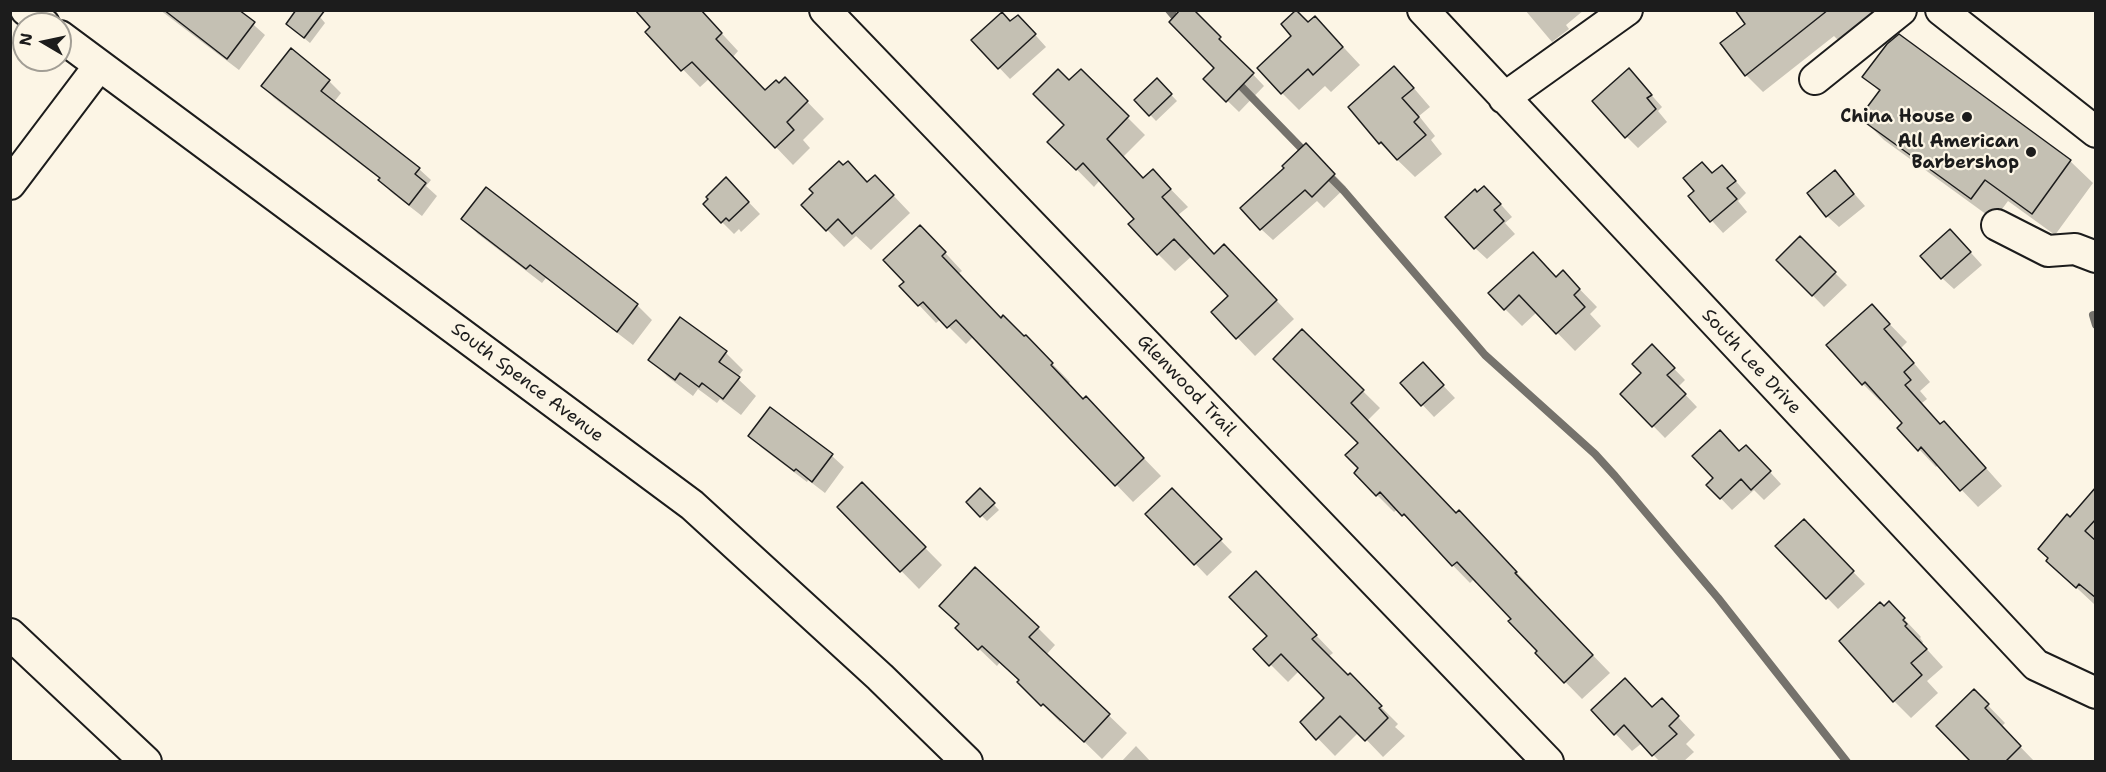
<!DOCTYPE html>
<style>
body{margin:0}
#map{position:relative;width:2106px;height:772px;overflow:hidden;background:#fcf5e5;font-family:"Shantell Sans",sans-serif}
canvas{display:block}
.frame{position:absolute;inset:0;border:12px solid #1c1c1c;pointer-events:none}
.north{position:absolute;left:12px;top:12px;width:60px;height:60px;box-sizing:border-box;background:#fcf5e5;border:2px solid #a29e95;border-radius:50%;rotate:279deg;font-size:16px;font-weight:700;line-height:24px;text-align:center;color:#1c1c1c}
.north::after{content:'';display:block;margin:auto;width:21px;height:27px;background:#1c1c1c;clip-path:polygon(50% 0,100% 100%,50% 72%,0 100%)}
</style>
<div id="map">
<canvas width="2106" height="772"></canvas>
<div class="frame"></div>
<div class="north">N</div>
</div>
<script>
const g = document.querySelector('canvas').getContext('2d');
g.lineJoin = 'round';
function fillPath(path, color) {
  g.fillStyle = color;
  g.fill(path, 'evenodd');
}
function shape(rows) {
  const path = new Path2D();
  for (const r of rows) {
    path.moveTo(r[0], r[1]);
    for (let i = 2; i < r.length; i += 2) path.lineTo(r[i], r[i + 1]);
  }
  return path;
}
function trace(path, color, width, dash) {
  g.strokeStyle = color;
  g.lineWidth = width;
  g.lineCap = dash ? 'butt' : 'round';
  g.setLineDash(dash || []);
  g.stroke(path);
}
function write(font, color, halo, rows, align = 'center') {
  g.font = font + ' "Shantell Sans",sans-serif';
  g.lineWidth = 4.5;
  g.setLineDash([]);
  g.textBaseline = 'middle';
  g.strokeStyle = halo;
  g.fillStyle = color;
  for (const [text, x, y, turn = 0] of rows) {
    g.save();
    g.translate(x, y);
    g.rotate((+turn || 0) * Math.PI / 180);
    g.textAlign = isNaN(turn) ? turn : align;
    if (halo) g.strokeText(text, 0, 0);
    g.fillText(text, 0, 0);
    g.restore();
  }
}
fillPath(shape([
 [160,10,237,10,265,35,239,70],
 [1179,10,1192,10,1264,86,1239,112,1205,79,1216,68,1171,19],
 [1525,10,1584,10,1566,25,1569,29,1552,42],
 [1736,10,1874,10,1880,19,1843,45,1834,36,1763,92,1746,75,1747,24],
 [320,17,325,23,310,43,293,29],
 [713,24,738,51,732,58,766,92,785,79,824,119,803,140,810,148,793,165,710,78,700,87,647,32],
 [1308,24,1332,35,1360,65,1331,92,1325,86,1299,110,1282,93],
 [1029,28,1046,47,1010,79,973,40],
 [1081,71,1145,135,1123,157,1144,179,1153,171,1188,207,1178,215,1215,255,1242,264,1294,319,1255,356,1213,312,1230,296,1192,256,1175,271,1158,254,1136,219,1100,180,1094,187,1050,142,1066,125,1069,82],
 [1864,77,2070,161,2093,183,2055,235,2008,201,1994,220,1884,140,1861,117,1880,92],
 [1157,80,1177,101,1156,121,1136,100],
 [329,81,341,93,334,102,419,169,431,180,426,186,437,196,422,216,391,192,380,179,274,98,263,86],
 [1640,82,1662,107,1658,111,1667,122,1638,148,1626,136],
 [1412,86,1430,107,1419,116,1435,136,1431,140,1442,154,1415,177,1380,143,1350,107],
 [1306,145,1346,187,1324,208,1317,201,1273,240,1261,229,1286,168],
 [1835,172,1865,206,1839,227,1827,216],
 [1713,174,1734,179,1746,193,1738,201,1747,212,1723,233,1690,196],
 [868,183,892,194,910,213,871,250,856,236,844,247,803,205],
 [487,189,637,305,652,320,633,345,546,278,542,283,478,234,463,219],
 [738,191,760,214,741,232,739,229,734,234,722,222],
 [1496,199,1512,217,1505,223,1515,234,1487,259,1475,248],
 [1800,238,1847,285,1824,307,1778,260],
 [1962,243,1982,265,1954,289,1942,278],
 [937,244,962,271,958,274,1001,319,1025,338,1026,337,1070,382,1068,384,1083,401,1103,416,1161,476,1133,502,974,336,966,344,941,319,936,323,901,286],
 [1563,272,1597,307,1590,314,1601,326,1575,351,1537,312,1522,326,1490,294,1557,278],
 [1872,306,1907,342,1901,348,1930,382,1920,391,1927,399,1922,403,1941,425,1944,423,1961,440,2002,486,1978,507,1938,465,1936,467,1899,428,1905,423,1883,399,1880,401,1863,384],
 [1302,331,1380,408,1367,421,1456,515,1476,529,1533,590,1532,592,1610,673,1582,699,1537,653,1540,651,1513,619,1475,578,1470,583,1398,509,1394,512,1377,495,1360,468,1360,443],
 [1652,346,1685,380,1678,387,1697,407,1665,438,1622,394,1643,373],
 [726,353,743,370,737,378,756,396,741,415,720,399,717,403,698,389,693,396,668,377,650,360],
 [1434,376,1455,398,1434,417,1402,383],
 [771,409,832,456,844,467,825,493,808,480,807,482,762,448,750,436],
 [1739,453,1758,459,1781,484,1764,500,1754,490,1732,510,1708,485],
 [862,484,942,565,919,589,839,507],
 [980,490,999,510,987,521,968,502],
 [1172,490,1232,552,1207,576,1148,514],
 [2096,510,2096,602,2094,604,2048,561,2070,519],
 [1815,533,1865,584,1838,609,1777,546],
 [1274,591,1333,653,1328,657,1367,693,1398,724,1395,727,1405,736,1383,757,1359,732,1335,756,1302,722,1326,698,1299,671,1288,682,1255,649,1269,636],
 [1889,603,1921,637,1920,638,1923,642,1922,644,1943,667,1927,681,1938,693,1911,718,1894,701,1884,608],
 [1038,628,1055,645,1046,655,1127,733,1102,759,1062,720,1060,722,1000,662,997,666,975,645],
 [1974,691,2005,723,2001,727,2035,762,1973,762],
 [1662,700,1695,735,1686,744,1694,752,1683,762,1660,762,1642,743,1632,751,1593,710,1653,708],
 [1136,746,1151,762,1121,762]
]), '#0003');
trace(shape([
 [1169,10,1180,23],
 [1234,79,1307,154],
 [1324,171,1344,191,1485,355,1595,454,1615,476,1718,598,1847,762],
 [2093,315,2096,325]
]), '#75726c', 8);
const building = shape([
 [164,10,239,10,255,22,227,59,164,10],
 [296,10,325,10,304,38,286,24,296,10],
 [635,10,701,10,722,33,716,39,765,90,776,80,779,83,785,77,808,101,787,122,794,130,775,148,692,62,681,71,645,32,650,27,635,10],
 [1180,10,1194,10,1221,37,1219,39,1254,73,1226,102,1203,79,1214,68,1169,22,1180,10],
 [1296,10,1308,22,1315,16,1343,47,1313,75,1308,69,1281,94,1257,68,1291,36,1281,24,1296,10],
 [1735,10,1828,10,1745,76,1720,43,1745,24,1735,10],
 [1002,12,1010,21,1018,15,1036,34,998,69,971,40,1002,12],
 [1899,34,2071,160,2032,214,1985,180,1971,199,1859,118,1880,90,1862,77,1887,44,1899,34],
 [291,48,330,80,321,91,420,168,415,174,426,183,409,205,378,180,380,178,261,86,291,48],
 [1394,66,1414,88,1402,98,1419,117,1414,122,1426,135,1397,160,1381,142,1379,144,1348,107,1394,66],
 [1629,68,1652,95,1647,98,1656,109,1625,138,1592,101,1629,68],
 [1058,69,1069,80,1081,69,1129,116,1107,139,1143,178,1153,169,1171,189,1162,197,1214,254,1224,244,1277,300,1236,339,1211,312,1228,296,1174,239,1157,255,1128,224,1134,219,1083,163,1076,170,1047,142,1064,125,1033,94,1058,69],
 [1157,78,1172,94,1149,116,1134,100,1157,78],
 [1306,143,1335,174,1312,197,1305,190,1260,230,1240,208,1284,168,1282,166,1306,143],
 [839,161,843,165,848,161,867,182,875,175,894,195,852,234,838,219,826,231,801,205,813,193,809,189,839,161],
 [1702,162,1712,173,1722,165,1736,181,1727,188,1737,199,1710,222,1688,196,1694,191,1683,178,1702,162],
 [1835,170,1854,194,1826,217,1807,193,1835,170],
 [726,177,749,202,729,221,726,218,721,223,703,204,708,199,706,197,726,177],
 [1484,186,1501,204,1494,210,1504,221,1474,249,1445,217,1475,189,1477,192,1484,186],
 [486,187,638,304,617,332,530,265,526,269,461,219,486,187],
 [920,225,946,252,942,256,1001,318,1003,315,1024,336,1026,335,1053,363,1051,365,1083,399,1086,396,1144,458,1115,486,956,320,947,328,923,302,918,306,899,286,904,282,883,260,920,225],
 [1950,229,1971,252,1941,279,1920,256,1950,229],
 [1800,236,1836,272,1812,296,1776,260,1800,236],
 [1533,252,1556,277,1563,270,1580,289,1574,295,1585,307,1556,334,1519,295,1504,310,1488,293,1533,252],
 [1872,304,1890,324,1884,329,1914,363,1904,372,1911,380,1905,385,1940,424,1944,421,1986,468,1960,491,1921,447,1918,451,1897,428,1902,423,1865,382,1862,385,1826,345,1872,304],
 [680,317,727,351,719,362,740,377,723,399,702,383,699,387,680,373,675,380,648,360,680,317],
 [1302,329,1364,390,1351,403,1456,513,1459,510,1517,572,1515,573,1593,655,1564,683,1535,653,1537,651,1508,621,1511,619,1457,562,1452,566,1404,514,1402,516,1380,492,1376,496,1354,473,1358,468,1345,455,1358,443,1273,359,1302,329],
 [1652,344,1675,368,1667,375,1686,394,1652,427,1620,394,1641,373,1632,364,1652,344],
 [1423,362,1444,385,1421,406,1400,383,1423,362],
 [770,407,833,454,812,482,796,469,794,471,748,436,770,407],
 [1720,430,1739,451,1746,445,1771,471,1751,490,1741,479,1720,499,1706,485,1713,478,1692,456,1720,430],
 [862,482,926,547,900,572,837,507,862,482],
 [2096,487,2096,519,2085,531,2096,541,2096,598,2079,584,2076,588,2046,561,2048,558,2038,549,2067,514,2070,517,2096,487],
 [980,488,995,503,980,517,966,502,980,488],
 [1172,488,1222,539,1194,565,1145,514,1172,488],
 [1804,519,1854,571,1826,599,1775,546,1804,519],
 [975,567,1039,627,1029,637,1110,714,1084,742,1043,704,1041,706,1017,682,1019,680,982,646,978,650,955,628,959,624,939,606,975,567],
 [1256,571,1317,635,1312,639,1348,675,1350,673,1382,706,1379,708,1388,718,1365,741,1340,716,1316,740,1300,722,1324,698,1281,654,1269,666,1253,649,1267,636,1229,597,1256,571],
 [1889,601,1905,618,1903,620,1907,624,1905,626,1927,649,1911,663,1922,675,1893,702,1839,641,1880,602,1884,606,1889,601],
 [1625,678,1652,707,1662,698,1679,716,1669,726,1677,734,1652,756,1624,725,1614,735,1591,710,1625,678],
 [1974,689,1989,704,1985,708,2021,746,2005,762,1971,762,1936,726,1974,689]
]);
fillPath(building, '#c4c0b3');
trace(building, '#1c1c1c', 1.5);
const minor = shape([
 [26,10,44,24],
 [825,10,1548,762],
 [1423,10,2036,665,2096,693],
 [1941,10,2096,132],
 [60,36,692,505,880,677,967,762],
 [1815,79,1901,10],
 [1504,98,1627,10],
 [10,184,99,66],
 [1997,225,2048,251,2075,249,2096,257],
 [10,634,146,762]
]);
trace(minor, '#1c1c1c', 34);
trace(minor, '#fcf5e5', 30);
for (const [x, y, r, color] of [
 [1967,117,6,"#1c1c1c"],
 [2031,152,6,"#1c1c1c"]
]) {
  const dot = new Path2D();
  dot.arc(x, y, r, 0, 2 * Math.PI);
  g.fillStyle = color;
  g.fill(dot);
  trace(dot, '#fcf5e5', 2);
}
write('bold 18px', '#1c1c1c', '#fcf5e5', [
 ["China House",1955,117],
 ["All American",2019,142],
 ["Barbershop",2019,163]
], 'right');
write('18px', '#1c1c1c', '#fcf5e5', [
 ["South Lee Drive",1751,362,47],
 ["South Spence Avenue",527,383,37],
 ["Glenwood Trail",1186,386,46]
]);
</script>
